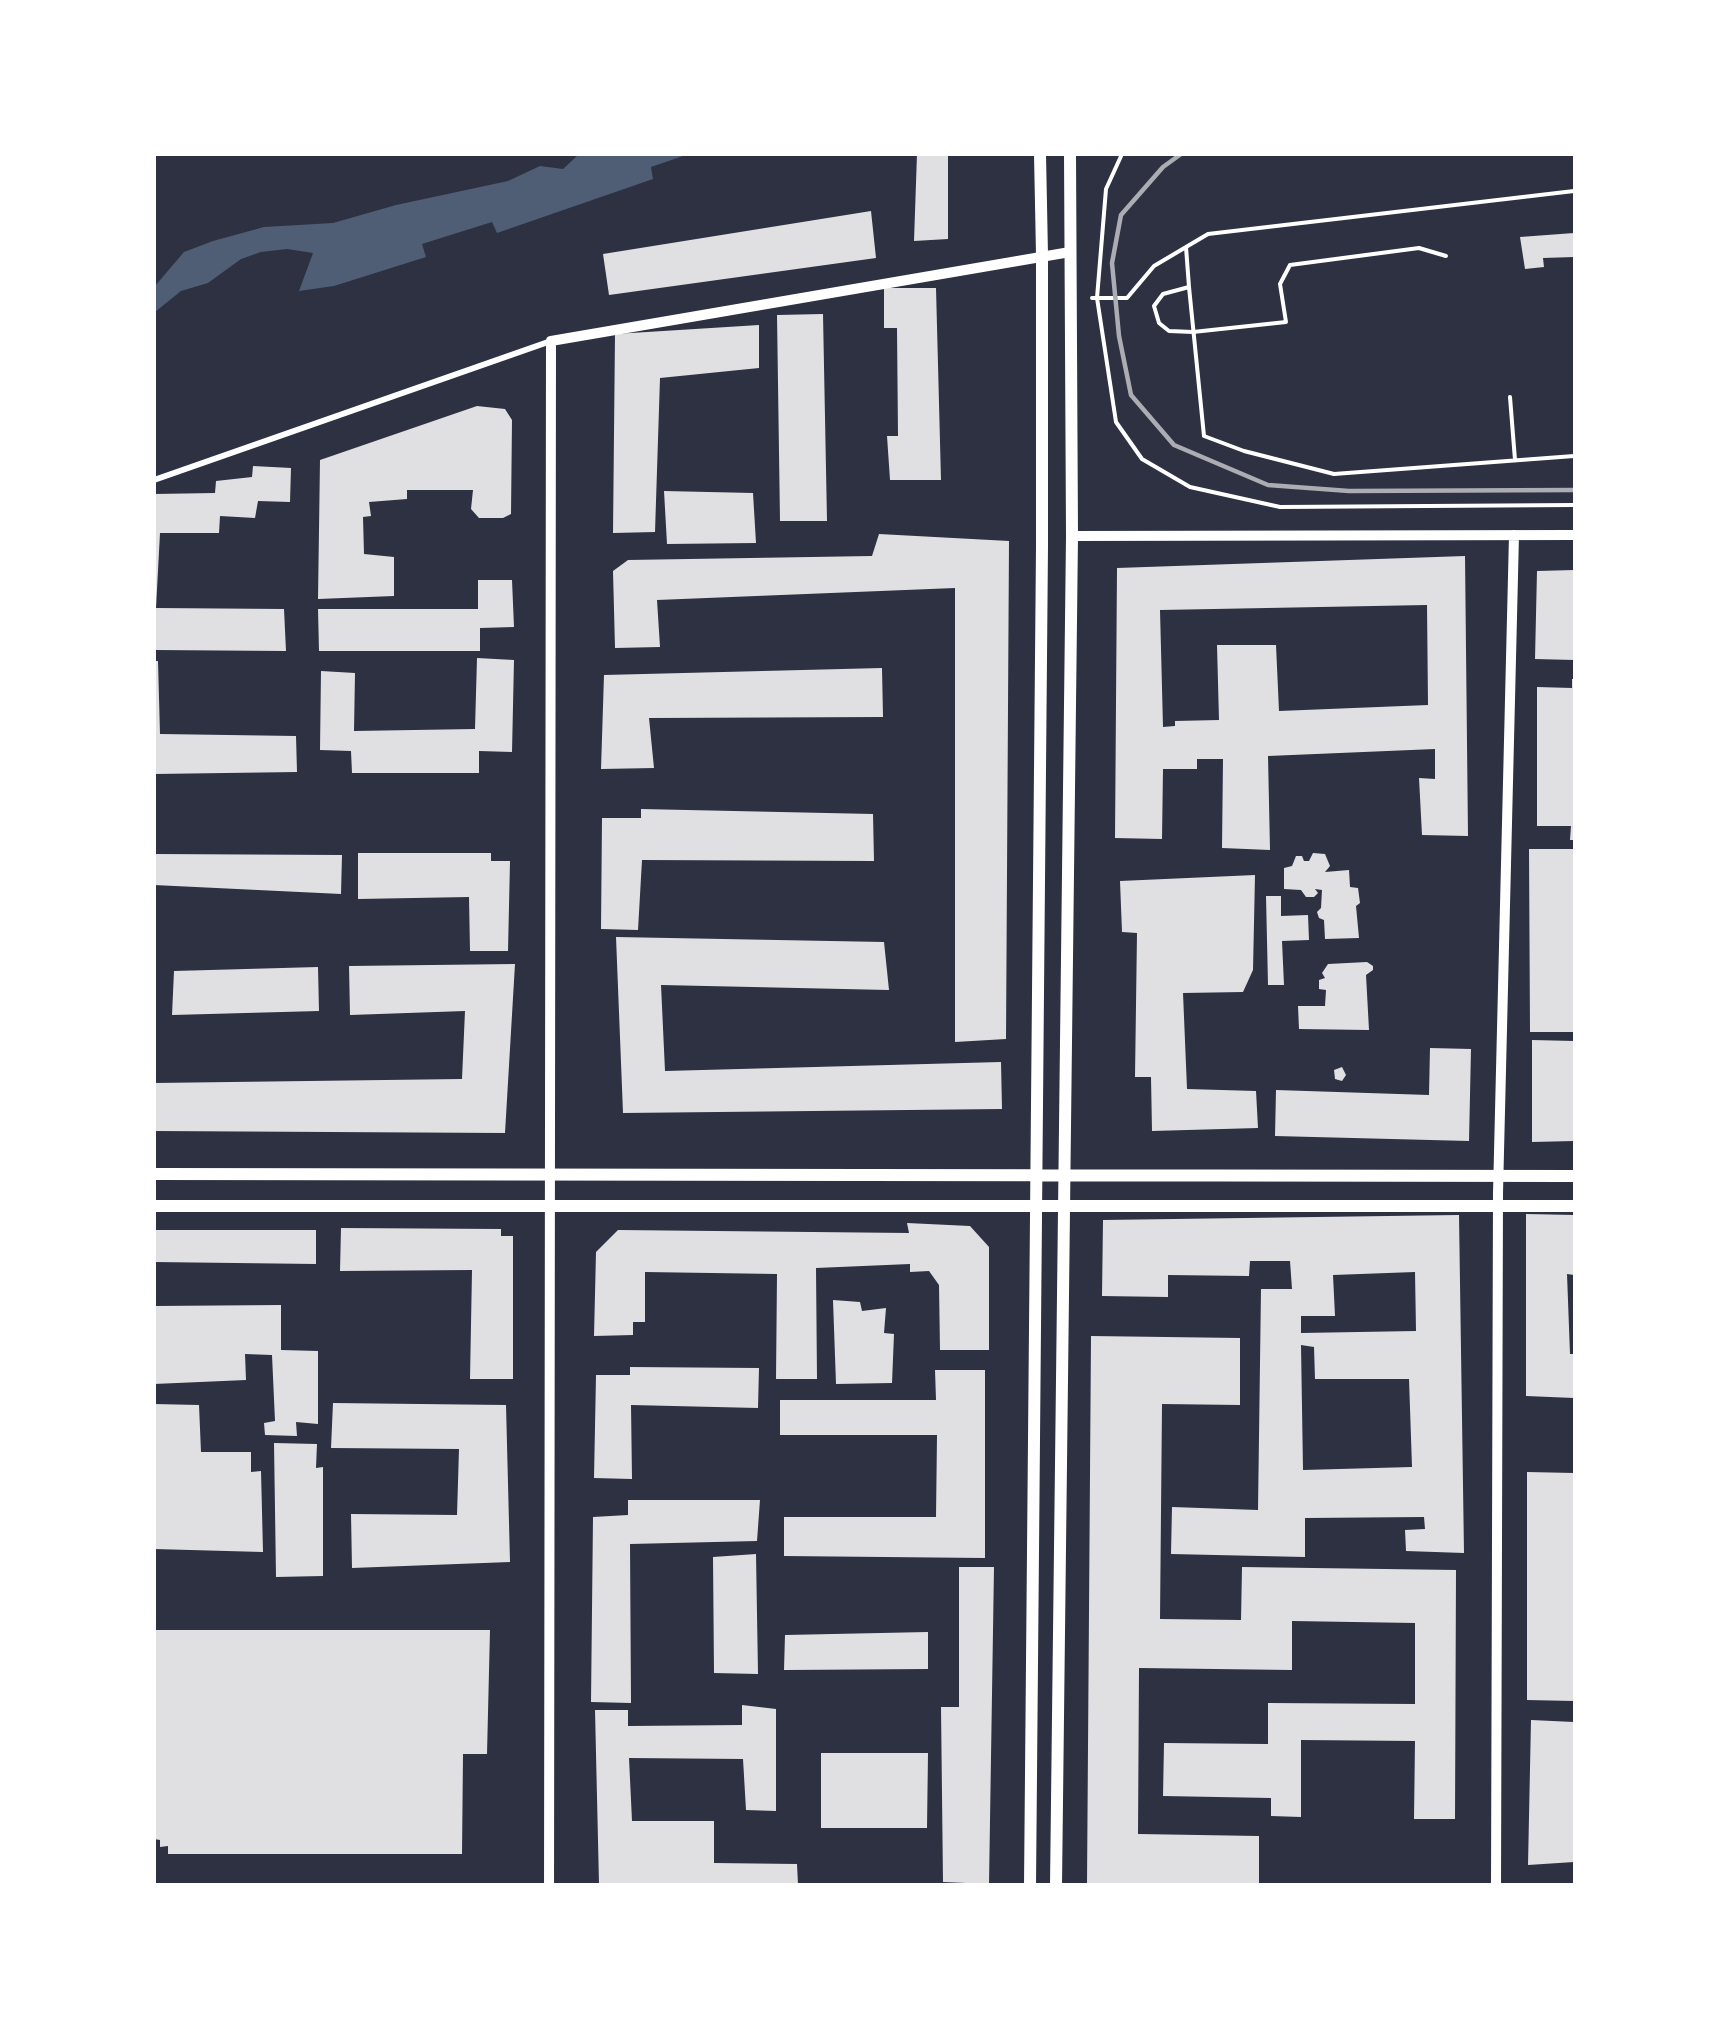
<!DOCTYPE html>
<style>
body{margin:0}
#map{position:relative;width:1729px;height:2039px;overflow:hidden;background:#2d3142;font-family:Lato,sans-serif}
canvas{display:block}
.frame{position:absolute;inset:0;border:156px solid #fff;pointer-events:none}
</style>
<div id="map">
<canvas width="1729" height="2039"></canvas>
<div class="frame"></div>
</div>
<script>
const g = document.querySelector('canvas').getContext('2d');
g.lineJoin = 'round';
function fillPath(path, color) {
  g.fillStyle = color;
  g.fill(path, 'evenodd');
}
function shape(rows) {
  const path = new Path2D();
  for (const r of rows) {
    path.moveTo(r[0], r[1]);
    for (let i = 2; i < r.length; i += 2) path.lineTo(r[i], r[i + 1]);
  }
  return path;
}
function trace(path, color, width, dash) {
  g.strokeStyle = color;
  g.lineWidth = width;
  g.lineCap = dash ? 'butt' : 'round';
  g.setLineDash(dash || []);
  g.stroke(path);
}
fillPath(shape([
 [579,154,686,155,651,167,653,179,497,233,492,222,422,244,426,257,334,286,299,291,313,253,287,249,261,252,241,259,208,283,181,291,155,312,155,286,184,252,213,241,264,227,333,223,396,205,508,181,540,166,563,169]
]), '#4f5d75');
fillPath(shape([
 [917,154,948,154,948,239,914,241],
 [871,211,876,258,609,295,603,254],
 [1574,233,1574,257,1543,258,1544,267,1525,269,1520,237],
 [884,288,936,288,941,480,890,480,887,436,898,436,897,328,884,328],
 [823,314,827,521,780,521,777,315],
 [759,325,759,368,660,378,655,532,613,533,615,334],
 [477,406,505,409,512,420,511,514,503,518,479,518,471,509,473,490,407,490,407,499,369,502,371,516,363,517,364,554,394,557,394,596,318,599,320,460],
 [253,466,291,468,290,502,258,501,255,518,220,516,219,533,160,533,156,608,284,609,286,651,154,650,154,494,215,493,216,481,252,477],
 [664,491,753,493,756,543,667,544],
 [879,534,1009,541,1006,1039,955,1042,955,588,657,600,660,647,615,648,613,571,628,560,872,556],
 [1465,556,1468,836,1422,835,1419,778,1435,779,1435,749,1268,756,1270,850,1222,848,1223,759,1197,759,1197,769,1163,769,1162,839,1115,838,1117,568],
 [1427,605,1428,705,1279,711,1276,645,1217,645,1219,720,1175,721,1175,726,1163,727,1160,610],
 [1574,570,1574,660,1535,659,1537,571],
 [478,580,512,580,514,627,480,628,480,651,319,651,318,609,478,609],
 [477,658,514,660,512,752,479,751,479,773,352,773,351,751,320,750,321,671,355,673,354,731,475,729],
 [154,661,158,661,160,734,296,736,297,772,154,774],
 [882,668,883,717,649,718,654,768,601,769,604,675],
 [1572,679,1574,679,1574,840,1570,840,1571,826,1537,826,1537,687,1572,688],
 [641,809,873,814,874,861,642,860,638,930,601,929,602,818,641,818],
 [1529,849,1574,849,1574,1032,1530,1032],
 [358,853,491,853,491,861,510,861,508,951,470,951,469,897,358,899],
 [1313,853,1325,854,1330,866,1325,872,1349,870,1350,887,1358,888,1360,903,1356,906,1359,938,1325,939,1324,920,1319,918,1317,912,1321,908,1322,890,1315,889,1318,893,1314,897,1306,897,1301,890,1284,889,1284,868,1292,866,1296,856,1302,856,1304,861,1309,861],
 [154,854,342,855,341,894,154,885],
 [1255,875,1253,970,1243,992,1183,993,1187,1089,1256,1091,1258,1128,1152,1131,1151,1077,1135,1077,1137,933,1122,932,1120,881],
 [1266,896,1281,896,1281,916,1308,915,1309,940,1282,941,1284,985,1268,985],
 [616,937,884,942,889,990,661,985,665,1071,1001,1062,1002,1109,623,1113],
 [1367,962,1373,966,1373,970,1366,975,1369,1030,1299,1029,1298,1006,1325,1006,1326,990,1319,989,1319,980,1325,978,1322,973,1328,964],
 [515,964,505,1133,154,1131,154,1083,462,1079,465,1011,350,1015,349,966],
 [318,967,319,1011,172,1015,174,971],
 [1532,1040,1574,1041,1574,1141,1532,1142],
 [1430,1048,1471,1049,1469,1141,1275,1136,1276,1090,1429,1095],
 [1342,1067,1346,1075,1342,1081,1335,1079,1334,1070],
 [1526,1214,1574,1215,1574,1275,1567,1274,1570,1354,1574,1354,1574,1398,1526,1396],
 [1459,1215,1464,1553,1406,1551,1405,1530,1425,1529,1424,1517,1305,1518,1305,1557,1171,1554,1172,1507,1258,1510,1261,1289,1292,1289,1290,1261,1250,1261,1249,1276,1168,1275,1168,1297,1102,1296,1103,1220],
 [1415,1272,1416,1331,1301,1333,1301,1316,1335,1316,1333,1275],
 [1301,1345,1314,1347,1315,1379,1409,1379,1412,1467,1303,1470],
 [907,1223,970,1226,989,1247,989,1350,940,1350,939,1285,929,1271,910,1272,910,1264,816,1268,817,1379,776,1379,777,1274,645,1272,645,1322,633,1322,633,1335,594,1336,596,1252,618,1230,909,1233],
 [341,1228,501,1229,501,1236,513,1236,513,1379,470,1379,472,1270,340,1271],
 [154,1230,316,1230,316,1264,154,1262],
 [833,1300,860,1302,862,1311,886,1308,884,1333,894,1334,892,1383,836,1384],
 [281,1305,281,1350,318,1351,318,1424,296,1422,297,1436,265,1435,264,1423,275,1421,272,1355,245,1354,246,1380,154,1384,154,1306],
 [1091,1336,1240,1338,1240,1405,1162,1404,1160,1619,1241,1620,1242,1567,1456,1570,1455,1819,1414,1819,1415,1741,1301,1740,1301,1817,1271,1816,1271,1798,1163,1796,1164,1743,1268,1744,1268,1703,1415,1704,1415,1623,1292,1621,1292,1670,1139,1668,1138,1834,1259,1836,1259,1884,1087,1884],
 [630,1367,759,1368,758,1408,631,1405,632,1479,594,1478,596,1375,630,1375],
 [935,1370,985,1370,985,1558,784,1556,784,1517,936,1517,937,1435,780,1435,780,1400,936,1400],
 [333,1403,506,1405,510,1562,352,1568,351,1514,457,1515,459,1449,331,1448],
 [154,1404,199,1405,201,1452,251,1452,251,1472,261,1471,263,1552,154,1549],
 [274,1443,317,1444,316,1468,323,1467,323,1576,276,1577],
 [1527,1472,1574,1473,1574,1701,1527,1700],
 [628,1500,760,1500,757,1541,630,1544,631,1703,591,1702,593,1517,628,1515],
 [756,1554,758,1674,714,1673,713,1557],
 [959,1567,994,1567,989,1884,943,1882,941,1707,959,1707],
 [154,1630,490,1630,487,1754,463,1754,462,1854,168,1854,168,1846,160,1847,160,1840,154,1839],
 [928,1632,928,1669,784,1670,785,1635],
 [742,1705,776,1709,776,1811,746,1810,743,1759,629,1758,632,1821,714,1821,714,1863,797,1864,798,1884,599,1884,595,1710,628,1710,628,1726,742,1725],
 [1531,1720,1574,1722,1574,1862,1528,1865],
 [821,1753,928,1753,927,1828,821,1828]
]), '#e0e0e3');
trace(shape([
 [1122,154,1106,189,1097,298,1116,422,1142,459,1190,487,1280,507,1574,505],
 [1186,247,1189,287,1163,294,1154,306,1159,323,1169,331,1193,332,1286,322,1280,284,1290,265,1419,248,1446,256],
 [1189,287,1204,436,1244,451,1334,474,1574,456],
 [1092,298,1127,298,1154,266,1208,234,1574,191],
 [1510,397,1515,460]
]), '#fff', 4);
trace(shape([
 [154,480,551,341]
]), '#fff', 6);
trace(shape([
 [1072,536,1574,535],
 [549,1884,551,341,1070,252],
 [1496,1884,1498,1193,1514,535]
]), '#fff', 10);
trace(shape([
 [154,1174,1574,1176],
 [154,1206,1574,1206],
 [1030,1884,1042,546,1042,255,1040,154],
 [1056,1884,1072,536,1070,154]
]), '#fff', 12);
trace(shape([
 [1181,154,1163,167,1121,215,1112,263,1119,336,1131,395,1174,445,1268,485,1349,491,1574,490]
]), '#abadb3', 4.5);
</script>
